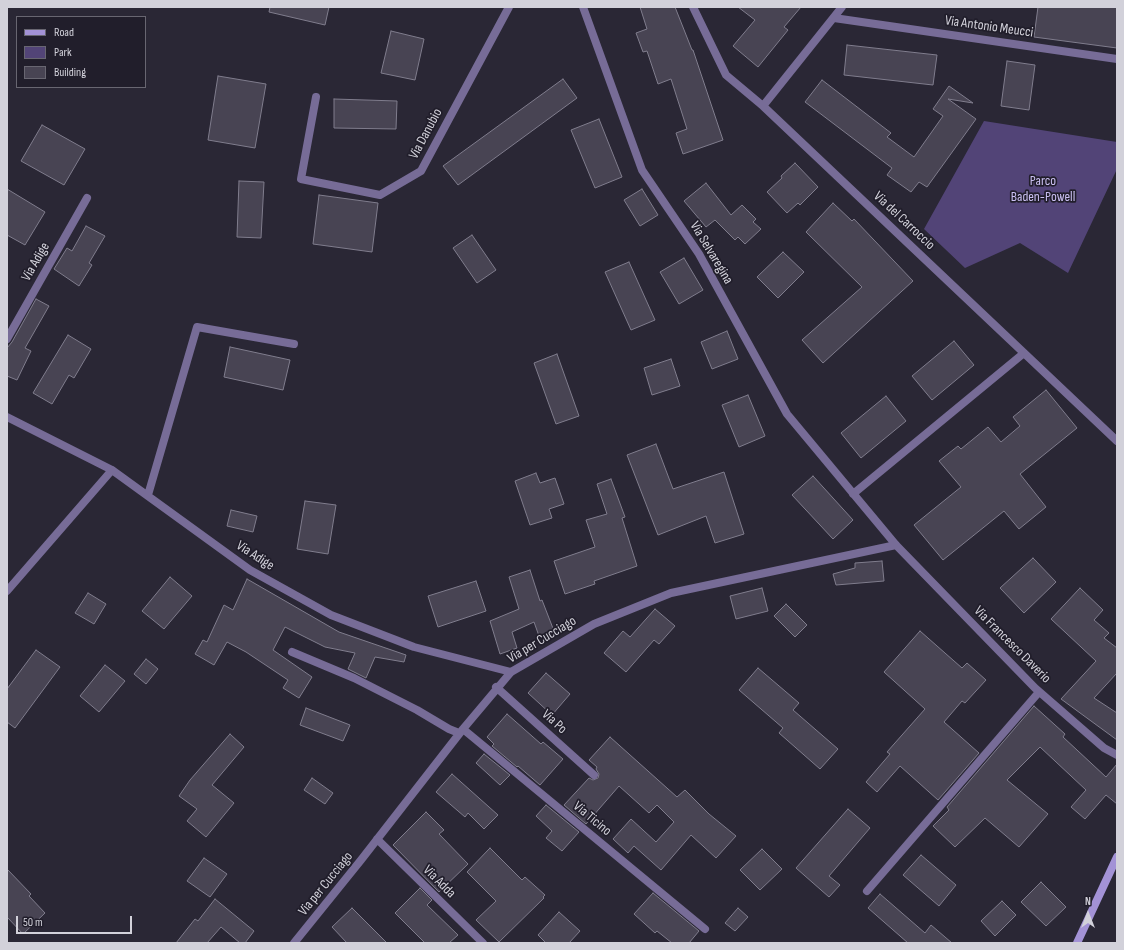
<!DOCTYPE html>
<style>
body{margin:0}
#map{position:relative;width:1124px;height:950px;overflow:hidden;background:#2a2735;font-family:"Sofia Sans Condensed",sans-serif}
canvas{display:block}
.frame{position:absolute;inset:0;border:8px solid #d2d1da;pointer-events:none}
.legend{position:absolute;left:16px;top:16px;width:130px;height:72px;box-sizing:border-box;background:#211e2b;border:1px solid #686671;margin:0;padding:5px 7px;list-style:none;font-size:12px;color:#d2d1da}
.legend li{display:flex;align-items:center;gap:8px;height:20px}
.legend b{width:20px;border:1px solid #686671}
.north{position:absolute;left:1068px;top:894px;width:40px;height:40px;-webkit-text-stroke:3px #211e2b;paint-order:stroke;rotate:0deg;font-size:11px;font-weight:700;line-height:16px;text-align:center;color:#d2d1da}
.north::after{content:'';display:block;margin:auto;width:14px;height:18px;background:#d2d1da;clip-path:polygon(50% 0,100% 100%,50% 72%,0 100%)}
.scale{position:absolute;left:16px;top:916px;width:116px;height:18px;box-sizing:border-box;border:2px solid #d2d1da;border-top:0;padding-left:5px;font-size:12px;line-height:14px;white-space:nowrap;color:#d2d1da;-webkit-text-stroke:3px #211e2b;paint-order:stroke}
</style>
<div id="map">
<canvas width="1124" height="950"></canvas>
<div class="frame"></div>
<ul class="legend">
<li><b style="height:5px;background:#a392d6"></b>Road</li>
<li><b style="height:11px;background:#524477"></b>Park</li>
<li><b style="height:11px;background:#484453"></b>Building</li>
</ul>
<div class="north">N</div>
<div class="scale">50 m</div>
</div>
<script>
const g = document.querySelector('canvas').getContext('2d');
g.lineJoin = 'round';
function fillPath(path, color) {
  g.fillStyle = color;
  g.fill(path, 'evenodd');
}
function shape(rows) {
  const path = new Path2D();
  for (const r of rows) {
    path.moveTo(r[0], r[1]);
    for (let i = 2; i < r.length; i += 2) path.lineTo(r[i], r[i + 1]);
  }
  return path;
}
function trace(path, color, width, dash) {
  g.strokeStyle = color;
  g.lineWidth = width;
  g.lineCap = dash ? 'butt' : 'round';
  g.setLineDash(dash || []);
  g.stroke(path);
}
function write(font, color, halo, rows, align = 'center') {
  g.font = font + ' "Sofia Sans Condensed",sans-serif';
  g.lineWidth = 3.5;
  g.setLineDash([]);
  g.textBaseline = 'middle';
  g.strokeStyle = halo;
  g.fillStyle = color;
  for (const [text, x, y, turn = 0] of rows) {
    g.save();
    g.translate(x, y);
    g.rotate((+turn || 0) * Math.PI / 180);
    g.textAlign = isNaN(turn) ? turn : align;
    if (halo) g.strokeText(text, 0, 0);
    g.fillText(text, 0, 0);
    g.restore();
  }
}
fillPath(shape([
 [984,121,1117,142,1117,169,1068,273,1020,243,965,268,924,229]
]), '#524477');
const building = shape([
 [270,7,329,7,325,25,269,12,270,7],
 [640,7,675,7,692,50,693,50,723,140,683,154,676,133,687,129,671,79,658,84,647,51,643,52,636,33,647,29,640,7],
 [738,7,801,7,784,27,788,30,758,67,733,46,755,20,738,7],
 [1038,7,1117,7,1117,48,1034,37,1038,7],
 [391,31,424,39,415,80,381,73,391,31],
 [847,45,937,55,933,85,844,75,847,45],
 [1007,61,1035,65,1029,110,1001,106,1007,61],
 [218,76,266,84,255,148,208,140,218,76],
 [563,79,577,98,458,185,443,166,563,79],
 [822,80,891,133,887,137,914,157,943,116,933,109,949,86,973,103,948,99,976,119,927,187,919,182,911,192,887,175,892,168,805,102,822,80],
 [334,99,397,101,396,129,334,128,334,99],
 [599,119,622,177,595,188,571,130,599,119],
 [42,125,85,149,64,185,21,161,42,125],
 [795,163,818,187,800,205,798,203,787,213,767,192,782,178,781,176,795,163],
 [239,181,264,182,261,238,237,237,239,181],
 [706,183,731,215,742,205,756,219,753,222,761,229,745,244,738,237,735,240,715,220,706,227,684,201,706,183],
 [7,189,45,212,25,245,7,235,7,189],
 [642,189,658,215,640,226,624,200,642,189],
 [319,195,378,203,372,252,313,244,319,195],
 [833,203,852,221,854,219,913,281,823,363,802,340,862,287,806,232,833,203],
 [86,226,105,236,89,263,92,265,79,286,54,269,67,248,72,251,86,226],
 [472,235,496,270,477,283,453,248,472,235],
 [783,252,804,272,778,298,757,277,783,252],
 [684,258,703,290,679,304,660,272,684,258],
 [629,262,655,320,631,330,605,272,629,262],
 [36,299,49,306,25,348,31,351,17,380,7,376,7,348,12,342,36,299],
 [727,331,738,359,712,369,701,342,727,331],
 [68,335,91,349,74,378,69,375,52,404,33,393,68,335],
 [954,341,974,365,932,400,912,376,954,341],
 [230,347,290,360,283,390,224,377,230,347],
 [557,354,579,416,556,424,534,363,557,354],
 [671,359,680,386,652,395,644,368,671,359],
 [1046,390,1077,428,1020,474,1046,507,1019,529,1004,511,943,560,914,525,961,487,939,461,958,446,961,449,988,427,1001,442,1020,426,1013,417,1046,390],
 [748,395,765,436,739,447,722,405,748,395],
 [886,396,906,421,861,458,841,433,886,396],
 [656,444,673,489,724,472,744,534,715,543,706,516,658,535,627,455,656,444],
 [536,473,540,483,555,478,564,504,549,509,552,518,530,525,515,481,536,473],
 [813,476,853,520,833,539,792,495,813,476],
 [611,479,625,517,622,518,637,566,594,581,595,584,565,594,554,561,595,547,586,520,607,514,597,484,611,479],
 [305,501,336,505,328,554,297,549,305,501],
 [231,510,257,516,253,532,227,526,231,510],
 [1033,558,1056,582,1024,613,1000,588,1033,558],
 [882,561,884,581,836,585,833,574,855,568,855,563,882,561],
 [530,570,540,601,542,600,554,631,539,636,534,622,512,632,517,648,500,654,490,621,519,609,509,577,530,570],
 [170,577,192,596,164,629,142,611,170,577],
 [247,579,339,632,406,655,404,662,375,657,366,678,348,669,355,653,325,647,285,627,273,650,312,677,299,698,283,688,288,680,246,652,227,642,214,665,195,654,203,640,207,642,224,605,233,610,247,579],
 [476,581,486,611,438,627,428,596,476,581],
 [762,588,768,611,736,619,730,596,762,588],
 [1080,588,1103,610,1094,620,1109,633,1104,638,1117,648,1117,673,1094,698,1117,713,1117,740,1061,699,1096,661,1051,619,1080,588],
 [88,593,106,604,94,624,75,613,88,593],
 [786,604,807,625,795,637,774,616,786,604],
 [655,609,675,626,659,644,654,640,626,672,604,653,623,631,630,637,655,609],
 [920,631,962,668,967,663,986,680,965,703,962,701,944,722,979,753,938,800,900,766,877,792,866,782,890,754,887,752,925,709,884,672,920,631],
 [36,650,60,667,15,728,7,722,7,689,36,650],
 [146,659,158,669,146,684,134,674,146,659],
 [105,665,125,681,99,712,80,696,105,665],
 [758,668,799,703,793,710,838,749,820,769,779,733,783,728,739,690,758,668],
 [546,673,570,694,552,715,528,693,546,673],
 [1034,706,1065,734,1063,737,1106,777,1117,764,1117,804,1106,795,1085,819,1071,807,1086,790,1040,747,1007,780,1048,814,1019,847,985,818,955,847,933,826,949,810,947,807,1034,706],
 [306,708,350,725,343,741,300,725,306,708],
 [507,714,541,744,543,742,563,759,540,785,518,766,517,767,492,746,494,744,487,737,507,714],
 [230,734,244,747,212,785,234,803,206,837,187,821,197,809,179,796,190,780,230,734],
 [610,737,677,797,685,790,709,814,736,836,716,858,691,835,661,870,634,846,628,853,613,839,631,819,656,842,674,822,657,805,649,813,619,786,586,824,564,805,589,778,593,780,598,778,599,774,596,769,597,767,589,760,610,737],
 [484,754,510,775,500,785,476,763,484,754],
 [452,774,498,815,484,829,468,813,465,817,436,792,452,774],
 [312,778,333,793,325,804,304,790,312,778],
 [546,805,579,832,562,851,546,838,552,831,536,816,546,805],
 [848,809,870,828,829,876,840,885,829,897,796,868,848,809],
 [426,812,444,830,439,834,468,864,439,892,393,845,426,812],
 [490,848,522,880,525,877,545,895,543,897,544,898,499,942,476,920,496,901,467,872,490,848],
 [762,849,782,869,760,890,740,870,762,849],
 [921,855,956,885,939,906,903,875,921,855],
 [204,858,227,874,210,897,187,881,204,858],
 [7,869,31,894,29,896,45,913,23,934,7,917,7,869],
 [1041,882,1066,907,1046,926,1021,902,1041,882],
 [420,888,432,900,427,905,458,935,449,943,425,943,395,913,420,888],
 [653,893,699,931,689,943,672,943,657,931,655,933,634,914,653,893],
 [880,894,925,933,931,925,952,943,908,943,868,908,880,894],
 [215,899,254,931,245,943,240,943,221,927,207,943,176,943,195,919,198,921,215,899],
 [1002,901,1016,915,995,936,981,921,1002,901],
 [352,908,387,943,347,943,332,927,352,908],
 [738,908,748,917,735,931,725,923,738,908],
 [559,912,580,931,569,943,546,943,538,935,559,912]
]);
fillPath(building, '#484453');
trace(building, '#807d8d', 1);
trace(shape([
 [583,7,642,170,699,254,787,414,896,545,1035,688,1104,748,1117,755],
 [693,7,726,75,763,106,1117,441],
 [834,18,1117,59],
 [316,97,301,179,380,195,421,171,509,7],
 [763,106,842,7],
 [7,339,87,198],
 [7,417,112,470,250,570,331,615,414,647,511,672],
 [853,494,1024,353],
 [148,495,197,327,294,344],
 [7,591,112,470],
 [292,652,354,678,417,710,449,729,459,733],
 [496,687,594,775],
 [463,729,705,929],
 [377,839,483,943],
 [867,891,1039,692],
 [294,943,361,860,463,729,511,672,594,624,671,593,896,545]
]), '#776c97', 8);
trace(shape([
 [1077,943,1117,857]
]), '#a392d6', 8);
write('14px', '#d2d1da', '#211e2b', [
 ["Via Antonio Meucci",989,27,8],
 ["Via Danubio",426,134,-62],
 ["Via del Carroccio",904,221,43],
 ["Via Selvaregina",711,253,59],
 ["Via Adige",36,262,-60],
 ["Via Adige",255,556,33],
 ["Via per Cucciago",542,640,-31],
 ["Via Francesco Daverio",1012,645,45],
 ["Via Po",554,722,42],
 ["Via Ticino",592,819,40],
 ["Via Adda",439,882,45],
 ["Via per Cucciago",326,884,-51]
]);
write('14px', '#cbc0f2', '#211e2b', [
 ["Parco",1043,181],
 ["Baden-Powell",1043,197]
]);
</script>
